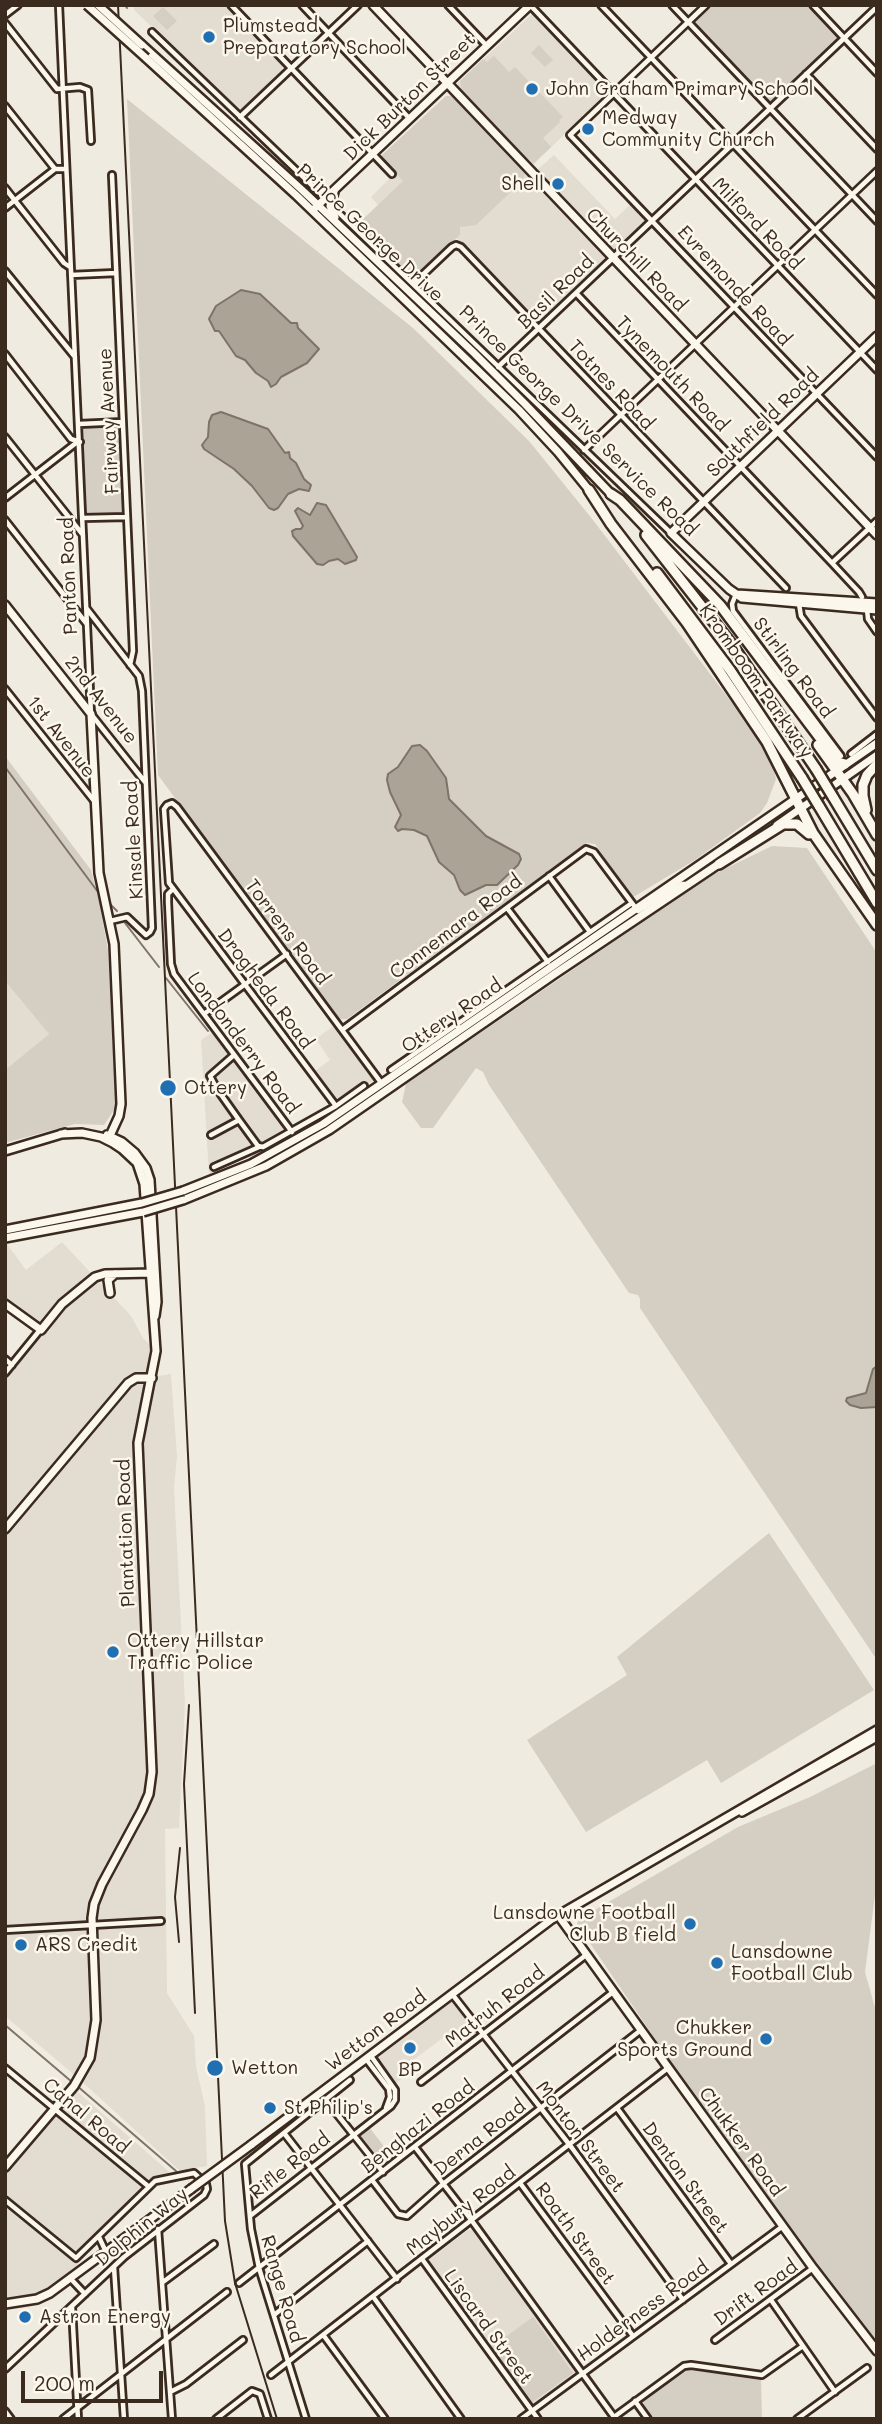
<!DOCTYPE html>
<style>
body{margin:0}
#map{position:relative;width:882px;height:2424px;overflow:hidden;background:#f0ebe0;font-family:Mali,sans-serif}
canvas{display:block}
.frame{position:absolute;inset:0;border:7px solid #3b2a1e;pointer-events:none}
.scale{position:absolute;left:21px;top:2371px;width:142px;height:32px;box-sizing:border-box;border:4px solid #3b2a1e;border-top:0;padding-left:9px;font-size:21px;line-height:24px;white-space:nowrap;color:#3b2a1e;-webkit-text-stroke:5px #fbf7ec;paint-order:stroke}
</style>
<div id="map">
<canvas width="882" height="2424"></canvas>
<div class="frame"></div>
<div class="scale">200 m</div>
</div>
<script>
const g = document.querySelector('canvas').getContext('2d');
g.lineJoin = 'round';
function fillPath(path, color) {
  g.fillStyle = color;
  g.fill(path, 'evenodd');
}
function shape(rows) {
  const path = new Path2D();
  for (const r of rows) {
    path.moveTo(r[0], r[1]);
    for (let i = 2; i < r.length; i += 2) path.lineTo(r[i], r[i + 1]);
  }
  return path;
}
function trace(path, color, width, dash) {
  g.strokeStyle = color;
  g.lineWidth = width;
  g.lineCap = dash ? 'butt' : 'round';
  g.setLineDash(dash || []);
  g.stroke(path);
}
function write(font, color, halo, rows, align = 'center') {
  g.font = font + ' Mali,sans-serif';
  g.lineWidth = 5;
  g.setLineDash([]);
  g.textBaseline = 'middle';
  g.strokeStyle = halo;
  g.fillStyle = color;
  for (const [text, x, y, turn = 0] of rows) {
    g.save();
    g.translate(x, y);
    g.rotate((+turn || 0) * Math.PI / 180);
    g.textAlign = isNaN(turn) ? turn : align;
    if (halo) g.strokeText(text, 0, 0);
    g.fillText(text, 0, 0);
    g.restore();
  }
}
fillPath(shape([
 [134,5,226,5,282,64,282,72,244,109,237,108,134,10],
 [532,14,607,93,534,164,531,164,458,87,458,83],
 [446,96,451,96,604,257,604,260,540,321,536,321,457,238,418,275,410,275,358,224,378,205,371,197,395,173,383,159,382,155],
 [554,155,615,219,632,203,644,216,645,221,613,252,535,172],
 [5,981,49,1034,5,1070],
 [337,1023,378,1078,364,1086,336,1106,311,1074,330,1060,316,1039],
 [216,1030,292,1132,288,1137,209,1174,201,1040],
 [5,1241,26,1270,62,1242,131,1316,143,1338,156,1351,152,1377,171,1374,177,1456,174,1488,185,1702,179,1828,165,1829,167,1993,194,2036,196,2067,205,2106,207,2166,180,2171,79,2079,5,2016,5,1373,40,1330,5,1304],
 [452,1994,483,2034,465,2048,451,2032,405,2066,409,2072,393,2086,371,2055],
 [72,2087,174,2176,160,2178,100,2234,83,2255,70,2278,50,2293,5,2304,5,2167],
 [468,2230,472,2230,575,2371,574,2376,534,2405,530,2404,429,2264,429,2260]
]), '#e2dcd1');
fillPath(shape([
 [707,5,810,5,837,34,838,39,770,104,690,21],
 [163,7,177,21,167,30,153,16],
 [539,45,553,60,545,67,531,53],
 [494,56,509,72,515,67,563,117,559,120,560,122,543,138,551,147,534,163,524,156,462,91,460,81,483,59,487,62],
 [446,96,451,96,525,174,521,182,476,225,460,227,460,234,457,238,418,275,410,275,358,224,403,181,383,159,382,155],
 [127,99,413,328,529,441,593,520,768,750,776,779,767,803,760,813,695,860,635,896,631,896,595,844,587,843,347,1019,338,1019,158,775],
 [123,422,127,517,83,518,79,424],
 [5,756,91,870,99,901,108,950,116,1107,104,1125,75,1124,8,1142,5,1142,5,1070,49,1034,5,981],
 [772,846,807,848,877,953,877,1660,640,1308,640,1299,638,1295,629,1293,489,1085,483,1072,476,1068,433,1128,421,1128,402,1102,406,1084,708,877],
 [769,1533,874,1690,721,1783,707,1760,586,1832,527,1740,627,1675,617,1657],
 [877,1763,877,1880,865,1972,877,2015,877,2343,855,2317,679,2074,577,1924,579,1919,738,1827,810,1797],
 [369,2127,393,2158,385,2164,381,2163,361,2137,361,2134],
 [533,2317,573,2373,531,2403,490,2348],
 [688,2370,761,2378,762,2419,652,2419,643,2405,644,2400]
]), '#d5cec3');
const water = shape([
 [241,290,260,294,291,323,297,323,298,328,319,349,307,363,281,377,276,384,271,387,268,381,256,373,245,360,236,356,219,331,215,331,209,319,216,306,241,290],
 [221,412,268,429,285,453,289,452,290,458,296,463,304,479,311,485,309,491,299,489,288,494,278,508,274,510,269,508,252,486,234,469,204,449,202,445,208,437,209,422,212,415,221,412],
 [317,503,326,505,357,557,356,560,345,564,338,559,329,561,323,565,317,564,293,536,292,531,296,529,301,529,303,526,295,511,298,508,310,515,317,503],
 [420,745,427,751,446,778,449,799,486,836,519,854,521,859,518,865,497,885,486,885,465,895,460,890,454,875,439,862,427,836,414,830,402,829,398,831,395,827,401,815,390,792,387,780,388,774,398,767,412,746,420,745],
 [877,1366,877,1407,861,1408,850,1405,846,1401,847,1398,866,1393,873,1369,877,1366]
]);
fillPath(water, '#aca397');
trace(water, '#7f7367', 2);
trace(shape([
 [125,5,127,8],
 [5,767,98,892],
 [109,903,117,911],
 [125,923,159,967],
 [166,978,208,1031],
 [5,2025,72,2082],
 [76,2085,176,2171]
]), '#7f7367', 2);
const street = shape([
 [59,5,91,714,145,782],
 [231,5,392,174],
 [302,5,409,118],
 [448,5,486,45],
 [530,5,877,370],
 [601,5,877,295],
 [672,5,877,221],
 [706,5,570,135,877,457],
 [813,5,877,73],
 [5,15,18,5],
 [5,23,57,89,80,87,88,90,91,141],
 [152,32,325,198],
 [806,74,877,149],
 [5,106,55,169],
 [240,117,358,5],
 [112,175,133,651,130,665],
 [5,188,64,263,70,267],
 [5,208,55,169,66,169],
 [338,212,671,533],
 [5,271,75,357],
 [71,275,116,273],
 [413,284,452,247,456,245,461,247,786,588],
 [576,293,832,563,859,592,862,597],
 [5,354,71,439,80,442],
 [498,367,877,7],
 [79,424,123,422],
 [5,437,83,535],
 [584,450,877,171],
 [5,498,76,443],
 [83,518,127,517],
 [5,520,86,623],
 [832,563,877,521],
 [736,594,732,604,733,611,841,756],
 [799,604,801,616,877,718],
 [87,609,139,676,142,691,152,928,150,932,146,935,127,917,110,921],
 [867,609,868,619,877,632],
 [5,689,95,802],
 [851,754,877,734],
 [549,876,590,932],
 [173,889,168,894,168,902,171,964,174,974,292,1132],
 [507,908,548,962],
 [204,1014,287,954],
 [342,1030,586,849,594,852,638,911,682,884,687,884],
 [234,1055,210,1076,217,1089,239,1120],
 [391,1070,632,903],
 [336,1106,169,883,164,809,167,805,172,803,177,807,382,1084],
 [211,1135,239,1120,258,1146,263,1147,336,1106,364,1086],
 [214,1167,259,1147],
 [5,1359,12,1365],
 [5,1373,40,1330],
 [5,1930,161,1921],
 [452,1994,572,2148,683,2300],
 [366,2059,389,2089,390,2097,386,2108],
 [5,2068,148,2186],
 [421,2082,586,1955],
 [325,2099,383,2172],
 [617,2108,731,2264],
 [284,2133,397,2279],
 [415,2147,472,2221,614,2417],
 [372,2180,398,2214,407,2216,443,2184,641,2030],
 [520,2183,633,2336],
 [5,2200,76,2258,155,2181,194,2173,206,2184,207,2189,204,2195,124,2257,5,2369],
 [250,2216,391,2106,395,2100,395,2090,371,2056],
 [158,2229,172,2419],
 [99,2237,106,2252],
 [422,2259,538,2419],
 [114,2267,124,2419],
 [70,2278,85,2294],
 [163,2282,214,2244],
 [239,2283,613,1992],
 [374,2298,461,2419],
 [771,2300,835,2392],
 [72,2307,78,2419],
 [274,2315,368,2241],
 [324,2336,385,2419],
 [715,2340,813,2268],
 [271,2375,668,2068],
 [170,2392,186,2384,243,2340],
 [635,2401,648,2419],
 [5,2411,11,2419],
 [614,2417,684,2366,691,2365,762,2375,803,2346],
 [63,2419,227,2292],
 [216,2419,252,2391,260,2394,268,2419],
 [306,2419,259,2268,251,2229,245,2164,350,2080],
 [521,2419,783,2226],
 [797,2419,867,2368]
]);
const secondary = shape([
 [373,5,877,535],
 [314,209,530,5],
 [877,336,671,533,729,589,742,598,877,610],
 [737,594,877,603],
 [5,605,91,714,99,873,114,944,121,1104,119,1116,108,1140],
 [777,825,877,755],
 [107,1135,122,1142,135,1153,146,1168,150,1180,157,1302,155,1316],
 [5,1151,65,1133],
 [183,1191,251,1164,323,1124,877,743],
 [183,1200,266,1166,329,1130,553,975,723,861],
 [5,1230,142,1203],
 [5,1238,143,1212],
 [110,1293,108,1280,115,1274],
 [5,1304,41,1330,62,1304,95,1277,105,1274,153,1273],
 [5,1529,128,1383,136,1378,152,1378],
 [742,1812,877,1737],
 [558,1915,813,2268,877,2351],
 [251,2145,552,1919,877,1730],
 [5,2167,74,2086,90,2058,96,2020,92,1918,94,1904,102,1884,142,1810,149,1794,152,1772,138,1443,156,1351,144,1184,137,1163,122,1149,113,1143,101,1137,82,1133,61,1134],
 [5,2304,37,2299,50,2293,191,2189]
]);
const primary = shape([
 [142,45,302,190,474,353,525,404,611,494],
 [146,58,296,195,519,410,558,452,589,490],
 [334,192,330,206,335,217]
]);
const highway = shape([
 [589,490,611,524,687,623,767,742,813,833,877,925],
 [611,494,620,500,720,605,838,762,845,764],
 [646,535,732,645,816,769],
 [657,573,730,670,802,778],
 [818,745,853,794,877,835],
 [833,797,877,870],
 [819,806,877,903],
 [866,810,863,796,863,785,867,775,877,764],
 [719,864,783,824,797,824,809,834]
]);
trace(street, '#3b2a1e', 10);
trace(secondary, '#3b2a1e', 12);
trace(primary, '#3b2a1e', 12);
trace(highway, '#3b2a1e', 14);
trace(street, '#fbf7ec', 4.5);
trace(secondary, '#fbf7ec', 7);
trace(primary, '#fbf7ec', 7);
trace(highway, '#fbf7ec', 9);
trace(shape([
 [118,5,225,2221,235,2283,277,2419],
 [189,1705,184,1784,195,2013],
 [179,1942,175,1897,180,1848]
]), '#3b2a1e', 2);
const secondaryBridge = shape([
 [142,1203,183,1191],
 [143,1212,183,1200],
 [191,2189,251,2145]
]);
const primaryBridge = shape([
 [87,5,146,58],
 [98,5,142,45]
]);
const highwayBridge = shape([
 [816,769,833,797],
 [802,778,819,806]
]);
trace(secondaryBridge, '#3b2a1e', 12, []);
trace(primaryBridge, '#3b2a1e', 12, []);
trace(highwayBridge, '#3b2a1e', 14, []);
trace(secondaryBridge, '#fbf7ec', 7);
trace(primaryBridge, '#fbf7ec', 7);
trace(highwayBridge, '#fbf7ec', 9);
for (const [x, y, r, color] of [
 [209,37,7,"#1f6fb2"],
 [532,89,7,"#1f6fb2"],
 [588,129,7,"#1f6fb2"],
 [558,184,7,"#1f6fb2"],
 [168,1088,9,"#1f6fb2"],
 [113,1652,7,"#1f6fb2"],
 [690,1924,7,"#1f6fb2"],
 [21,1945,7,"#1f6fb2"],
 [717,1963,7,"#1f6fb2"],
 [766,2039,7,"#1f6fb2"],
 [410,2048,7,"#1f6fb2"],
 [215,2068,9,"#1f6fb2"],
 [270,2108,7,"#1f6fb2"],
 [25,2317,7,"#1f6fb2"]
]) {
  const dot = new Path2D();
  dot.arc(x, y, r, 0, 2 * Math.PI);
  g.fillStyle = color;
  g.fill(dot);
  trace(dot, '#fbf7ec', 2.5);
}
write('19px', '#3b2a1e', '#fbf7ec', [
 ["Plumstead",223,26],
 ["Preparatory School",223,48],
 ["John Graham Primary School",546,89],
 ["Medway",602,118],
 ["Community Church",602,140],
 ["Shell",544,184,"right"],
 ["Ottery",184,1088],
 ["Ottery Hillstar",127,1641],
 ["Traffic Police",127,1663],
 ["Lansdowne Football",676,1913,"right"],
 ["Club B field",676,1935,"right"],
 ["ARS Credit",35,1945],
 ["Lansdowne",731,1952],
 ["Football Club",731,1974],
 ["Chukker",752,2028,"right"],
 ["Sports Ground",752,2050,"right"],
 ["Wetton",231,2068],
 ["BP",410,2070,"center"],
 ["St Philip's",284,2108],
 ["Astron Energy",39,2317]
], 'left');
write('19px', '#3b2a1e', '#fbf7ec', [
 ["Dick Burton Street",410,97,-44],
 ["Milford Road",757,224,46],
 ["Prince George Drive",370,233,43],
 ["Churchill Road",636,260,46],
 ["Evremonde Road",734,286,47],
 ["Basil Road",556,292,-44],
 ["Tynemouth Road",672,374,46],
 ["Totnes Road",611,385,47],
 ["Fairway Avenue",109,421,-93],
 ["Prince George Drive Service Road",578,421,44],
 ["Southfield Road",763,423,-44],
 ["Panton Road",69,576,-92],
 ["Stirling Road",793,668,53],
 ["Kromboom Parkway",756,681,55],
 ["2nd Avenue",101,700,52],
 ["1st Avenue",61,737,52],
 ["Kinsale Road",134,840,-93],
 ["Connemara Road",456,927,-37],
 ["Torrens Road",287,932,53],
 ["Drogheda Road",265,989,53],
 ["Ottery Road",452,1016,-34],
 ["Londonderry Road",243,1043,53],
 ["Plantation Road",126,1533,-92],
 ["Matruh Road",495,2007,-38],
 ["Wetton Road",376,2031,-37],
 ["Canal Road",86,2116,40],
 ["Benghazi Road",418,2127,-38],
 ["Monton Street",580,2137,53],
 ["Derna Road",480,2138,-38],
 ["Chukker Road",741,2142,54],
 ["Rifle Road",290,2166,-38],
 ["Denton Street",685,2178,54],
 ["Maybury Road",461,2211,-38],
 ["Dolphin Way",142,2227,-39],
 ["Roath Street",575,2234,54],
 ["Range Road",282,2289,74],
 ["Drift Road",756,2293,-36],
 ["Holderness Road",643,2311,-36],
 ["Liscard Street",488,2327,54]
]);
</script>
